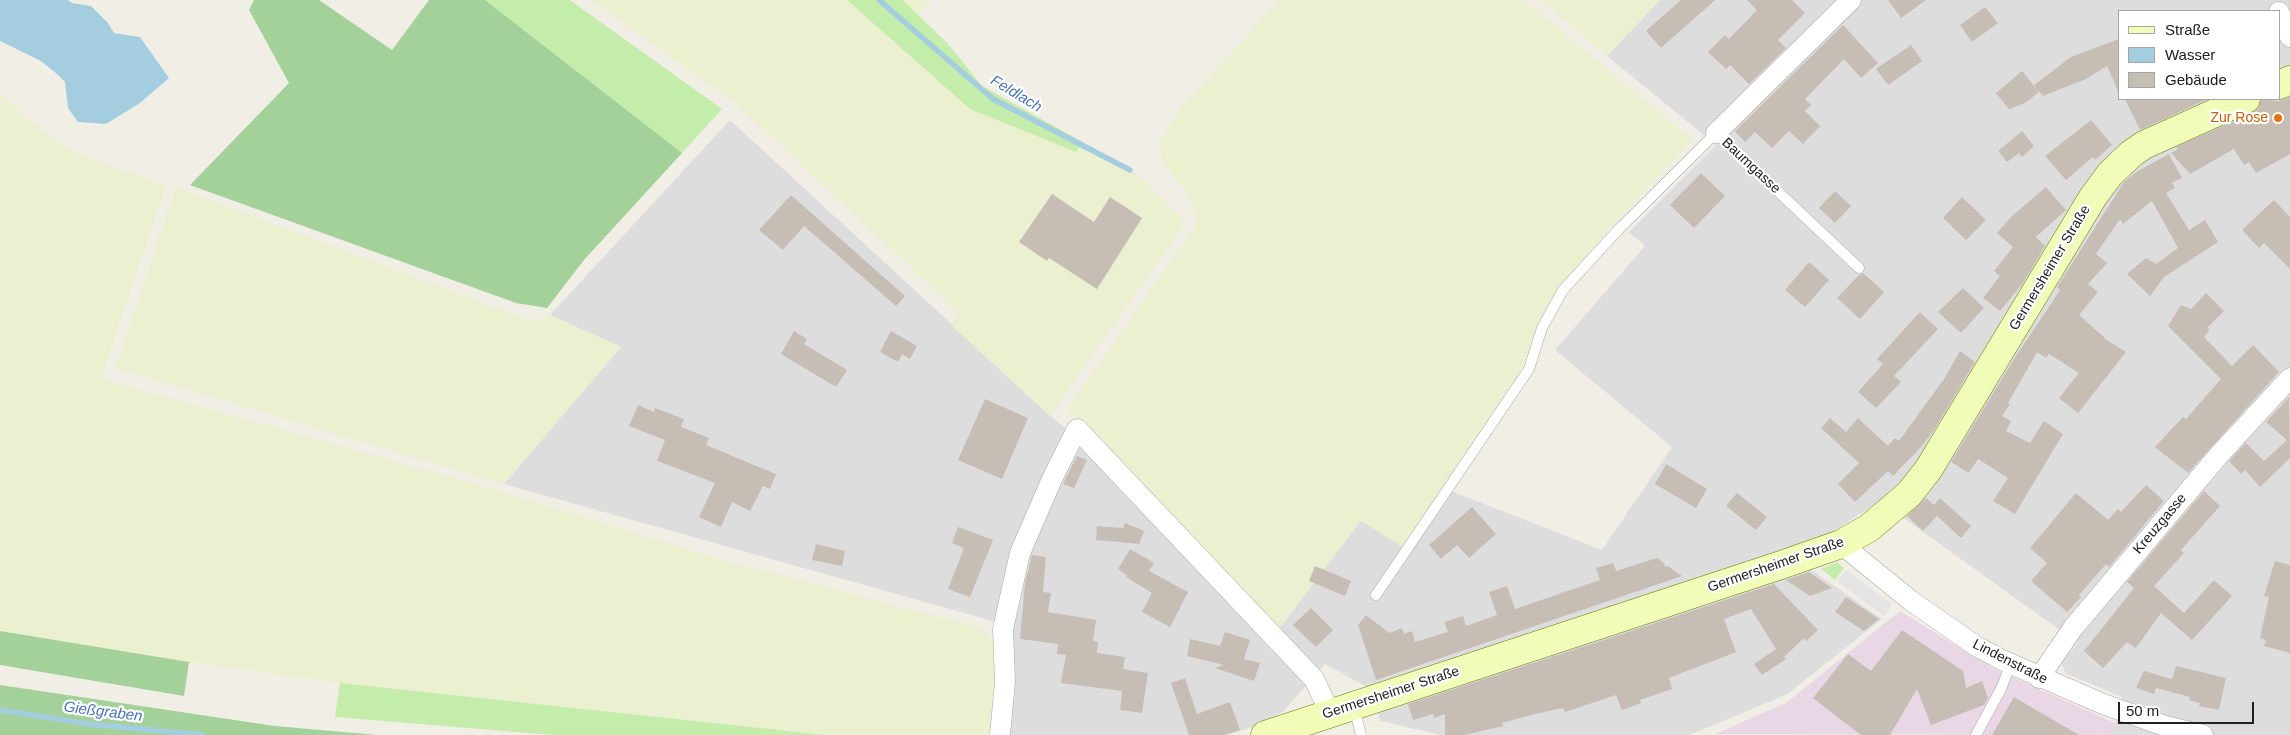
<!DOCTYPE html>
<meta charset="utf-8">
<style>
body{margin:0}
#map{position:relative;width:2290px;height:735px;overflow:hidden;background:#f1eee6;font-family:Arial,sans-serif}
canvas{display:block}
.legend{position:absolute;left:2118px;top:10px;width:162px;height:90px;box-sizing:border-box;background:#fff;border:1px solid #a6a6a6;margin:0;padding:6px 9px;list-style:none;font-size:15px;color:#202020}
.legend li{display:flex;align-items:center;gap:10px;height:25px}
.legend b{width:25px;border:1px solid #a6a6a6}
.scale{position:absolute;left:2118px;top:702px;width:136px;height:22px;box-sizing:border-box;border:2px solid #202020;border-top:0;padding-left:6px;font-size:15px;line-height:18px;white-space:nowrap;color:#202020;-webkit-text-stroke:4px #fff;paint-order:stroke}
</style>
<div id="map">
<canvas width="2290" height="735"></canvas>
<ul class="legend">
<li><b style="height:6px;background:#f2fcb9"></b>Straße</li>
<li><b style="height:14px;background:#a5cde0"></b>Wasser</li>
<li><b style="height:14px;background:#c6beb5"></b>Gebäude</li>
</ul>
<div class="scale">50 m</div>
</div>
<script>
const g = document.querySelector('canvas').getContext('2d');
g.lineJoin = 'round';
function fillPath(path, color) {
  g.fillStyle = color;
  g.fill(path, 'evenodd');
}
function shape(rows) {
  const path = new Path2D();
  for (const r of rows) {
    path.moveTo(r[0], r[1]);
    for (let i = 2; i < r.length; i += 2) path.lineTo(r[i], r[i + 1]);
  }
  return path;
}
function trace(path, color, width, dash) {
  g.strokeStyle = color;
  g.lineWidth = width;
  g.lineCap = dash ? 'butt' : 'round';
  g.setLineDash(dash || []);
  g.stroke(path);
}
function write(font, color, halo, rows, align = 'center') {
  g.font = font + ' Arial,sans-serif';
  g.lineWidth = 4.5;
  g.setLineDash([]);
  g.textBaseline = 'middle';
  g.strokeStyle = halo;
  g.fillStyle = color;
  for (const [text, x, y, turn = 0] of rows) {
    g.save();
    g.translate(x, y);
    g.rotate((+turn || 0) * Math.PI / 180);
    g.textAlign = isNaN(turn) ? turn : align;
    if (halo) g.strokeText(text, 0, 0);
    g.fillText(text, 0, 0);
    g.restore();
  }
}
fillPath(shape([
 [1660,0,2290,0,2290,735,2112,735,2122,697,2065,673,2062,662,2078,643,1880,501,1829,534,1810,569,1882,619,1786,695,1689,735,1441,735,1381,721,1365,686,1325,664,1283,712,1252,727,1228,735,1006,735,1007,625,504,484,621,347,550,315,730,120,1085,447,1267,645,1361,520,1410,551,1451,491,1602,550,1672,447,1555,350,1645,246,1629,232,1716,145,1607,56],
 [2119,11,2279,11,2279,99,2119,99]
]), '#dedddd');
fillPath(shape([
 [1900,611,1994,669,2115,723,2112,735,1715,734,1786,703]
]), '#ead7e5');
fillPath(shape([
 [591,0,847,0,970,109,1076,152,1083,142,1138,175,1185,221,1181,230,1050,416,951,325,959,313,735,103],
 [903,0,932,0,918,15],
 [1279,0,1524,0,1693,140,1610,228,1568,278,1534,336,1517,380,1403,547,1361,521,1278,630,1067,409,1196,225,1194,206,1185,190,1163,162,1159,144,1165,133,1180,109],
 [1541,0,1660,0,1607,56],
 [0,94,47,134,79,154,166,186,101,379,486,487,722,560,981,628,992,640,995,649,995,735,826,735,340,683,194,663,0,631],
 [176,187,531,321,550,315,621,347,504,484,115,368]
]), '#ebf0d1');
fillPath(shape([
 [485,0,570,0,722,109,682,153],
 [847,0,903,0,949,45,982,86,1083,142,1076,152,970,109],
 [1837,562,1844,568,1835,580,1821,569],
 [340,683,826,735,553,735,335,717]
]), '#c4ecaa');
fillPath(shape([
 [254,0,319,0,392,50,429,0,485,0,682,153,584,260,547,308,516,303,190,185,289,83,249,10],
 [0,631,189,662,184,696,0,665],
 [0,685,275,726,377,735,0,735]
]), '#a4d199');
fillPath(shape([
 [1846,570,1892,604,1884,616,1837,581]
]), '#e4e4e4');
fillPath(shape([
 [0,0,68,0,72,3,91,6,108,23,114,33,140,37,169,78,140,103,106,124,78,122,68,108,65,82,57,74,41,61,0,41]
]), '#a5cde0');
trace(shape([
 [879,0,993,99,1130,170],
 [0,710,88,724,203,735]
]), '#a5cde0', 5.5);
fillPath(shape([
 [1681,0,1715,0,1661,48,1646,31],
 [1747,0,1792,0,1805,13,1778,40,1786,48,1749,84,1730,65,1726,69,1708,52,1725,35,1729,39,1757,10],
 [1888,0,1926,0,1901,18],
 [1985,7,1998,23,1972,42,1960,25],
 [1843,25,1878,63,1861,78,1844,59,1805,99,1811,105,1805,111,1820,126,1803,144,1789,131,1772,148,1755,132,1745,142,1735,131],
 [2119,39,2119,93,2107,66,2086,79,2043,96,2034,85,2071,57],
 [1911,45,1922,61,1888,85,1876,69],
 [2022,71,2039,92,2025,103,2009,109,1996,93],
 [2290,97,2290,154,2256,173,2249,162,2244,165,2234,149,2190,174,2171,153,2178,149,2176,147,2252,113,2259,108,2261,99,2278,101],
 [2125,99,2208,99,2140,130],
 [2091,120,2112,145,2095,160,2093,157,2066,180,2045,156],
 [2022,131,2034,146,2022,157,2019,153,2007,162,1998,151],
 [2169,154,2182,178,2172,183,2175,188,2166,193,2189,230,2205,220,2218,242,2164,277,2150,296,2127,274,2146,258,2156,264,2178,248,2152,201,2123,224,2120,219,2096,254,2107,263,2088,284,2098,292,2079,315,2107,340,2126,352,2078,413,2059,398,2079,373,2049,354,2046,358,2037,352,2008,403,2010,404,2002,416,2011,421,2006,431,2030,443,2044,421,2063,434,2015,514,1993,501,2008,478,1978,459,1969,473,1951,462,2014,359,2060,290,2057,287,2124,182,2136,172],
 [1701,173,1725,196,1694,228,1670,205],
 [2046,187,2066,210,2036,237,2045,246,2023,283,2000,311,1983,298,2000,276,1994,271,2013,247,1997,233,2012,216],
 [1835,191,1851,206,1835,223,1819,208],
 [1052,194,1094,222,1110,197,1142,218,1097,289,1049,258,1047,261,1019,242],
 [791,195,905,296,896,306,804,226,783,250,759,230],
 [1962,197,1986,220,1966,240,1943,218],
 [2274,200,2290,217,2290,269,2264,243,2259,248,2242,230],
 [1809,262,1829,280,1805,307,1785,290],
 [1863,273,1884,292,1860,319,1837,298,1859,275],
 [1963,288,1984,308,1961,333,1938,312],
 [2206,293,2224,311,2208,327,2209,331,2204,337,2232,366,2253,345,2279,372,2188,473,2155,447,2183,417,2186,419,2221,379,2168,326,2181,305,2191,309],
 [1920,312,1938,329,1894,376,1901,382,1876,408,1858,392,1883,364,1877,359],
 [794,331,807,339,804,344,847,370,836,387,781,354],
 [891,331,917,346,910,359,902,354,898,362,880,352],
 [1960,351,1975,362,1934,430,1920,448,1893,476,1888,471,1855,502,1838,484,1859,463,1821,428,1830,418,1846,432,1858,418,1888,446,1895,438,1899,441,1944,379],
 [2289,397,2290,458,2260,487,2245,470,2241,474,2229,461,2246,443,2264,461,2287,440,2266,422],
 [985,399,1028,418,1002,479,958,460],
 [638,405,654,412,655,408,684,419,681,427,709,438,706,445,776,474,770,489,763,486,750,511,732,502,721,527,699,517,715,483,657,461,665,440,629,426],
 [1077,456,1087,460,1074,488,1063,484],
 [1666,464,1707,489,1696,508,1655,484],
 [2146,485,2164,501,2109,567,2106,564,2079,595,2081,597,2067,612,2031,581,2047,563,2030,548,2076,493,2108,520,2118,509,2121,512],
 [2204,491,2220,506,2181,550,2184,553,2154,586,2184,613,2214,580,2232,596,2192,640,2161,613,2136,648,2127,642,2103,668,2084,651,2134,588,2127,582],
 [1737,493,1767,517,1756,530,1726,506],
 [1926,498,1934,505,1940,498,1971,526,1961,538,1937,516,1923,531,1907,516],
 [1472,507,1496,534,1469,558,1457,545,1441,559,1429,545],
 [1125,523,1144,531,1139,544,1096,540,1097,526,1123,528],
 [958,527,993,540,970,597,948,589,964,548,952,543],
 [816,544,845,551,842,566,812,560],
 [1130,549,1154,563,1149,571,1188,592,1170,627,1142,612,1152,593,1126,577,1127,575,1118,569],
 [1032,555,1046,557,1043,592,1051,593,1048,612,1096,620,1093,641,1098,642,1097,653,1125,657,1123,669,1148,673,1142,713,1120,710,1122,691,1061,683,1066,655,1057,654,1058,644,1020,639,1025,583],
 [1657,558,1664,563,1665,567,1668,566,1682,576,1376,680,1358,625,1366,615,1389,633,1402,628,1404,634,1412,631,1415,642,1448,632,1444,622,1463,616,1466,626,1497,615,1489,592,1507,586,1515,609,1600,580,1596,568,1613,563,1616,571],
 [2275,561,2290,565,2290,653,2264,646,2266,640,2260,638,2269,597,2264,596],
 [1315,566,1351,581,1345,596,1309,581],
 [1809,572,1832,588,1810,596,1786,580],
 [1774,584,1818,630,1806,641,1804,638,1784,657,1786,659,1762,675,1754,664,1776,649,1751,609,1724,619,1736,652,1669,678,1672,689,1640,700,1641,703,1622,710,1616,695,1565,712,1563,708,1535,714,1502,723,1503,726,1465,735,1445,735,1445,714,1434,718,1433,714,1413,720,1408,704],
 [1846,597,1879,619,1864,631,1835,612],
 [1311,608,1333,630,1316,647,1293,625],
 [1902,630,1963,671,1966,688,1982,681,1988,698,1984,705,1931,725,1917,689,1890,735,1861,735,1813,698,1848,654,1871,671],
 [1225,632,1250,640,1244,659,1260,663,1254,681,1215,668,1224,665,1187,656,1190,639,1220,646],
 [2176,666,2226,678,2219,710,2199,706,2200,703,2189,700,2190,697,2156,688,2154,694,2136,688,2144,671,2172,679],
 [1185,678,1197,714,1230,702,1240,730,1224,735,1189,735,1171,683],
 [2014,697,2079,735,1992,735]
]), '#c6beb5');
const lane = shape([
 [1376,595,1529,369,1542,328,1563,290,1618,230,1716,133,1859,268],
 [1354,707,1361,735],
 [1976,735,2001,689,2011,663]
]);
const street = shape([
 [2279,12,2290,37],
 [1716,133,1851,0],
 [1841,544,1910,600,1976,646,2002,660,2103,704,2165,726,2203,735],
 [2039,678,2073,628,2219,455,2290,378],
 [1000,735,1005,682,1003,629,1020,553,1052,479,1077,429,1314,679,1330,713]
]);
const secondary = shape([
 [2279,85,2290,80],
 [1265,735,1781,565,1841,544,1869,528,1909,494,1928,470,2093,197,2110,174,2131,154,2144,145,2246,99]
]);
trace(lane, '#a7a7a7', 11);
trace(street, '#a7a7a7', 21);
trace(secondary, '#637d01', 29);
trace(lane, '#fff', 10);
trace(street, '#fff', 20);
trace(secondary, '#f2fcb9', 28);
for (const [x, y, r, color] of [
 [2278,118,5,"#e8710a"]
]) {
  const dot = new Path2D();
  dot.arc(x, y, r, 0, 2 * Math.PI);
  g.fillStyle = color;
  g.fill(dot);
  trace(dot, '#fff', 2);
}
write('14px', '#c56008', '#fff', [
 ["Zur Rose",2268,118]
], 'right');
write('14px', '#202020', '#fff', [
 ["Baumgasse",1751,166,43],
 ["Germersheimer Straße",2050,268,-59],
 ["Kreuzgasse",2160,524,-50],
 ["Germersheimer Straße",1776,565,-19],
 ["Lindenstraße",2010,662,27],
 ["Germersheimer Straße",1391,693,-18]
]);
write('italic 15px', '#4873b4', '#fff', [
 ["Feldlach",1016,94,31],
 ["Gießgraben",103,712,7]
]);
</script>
